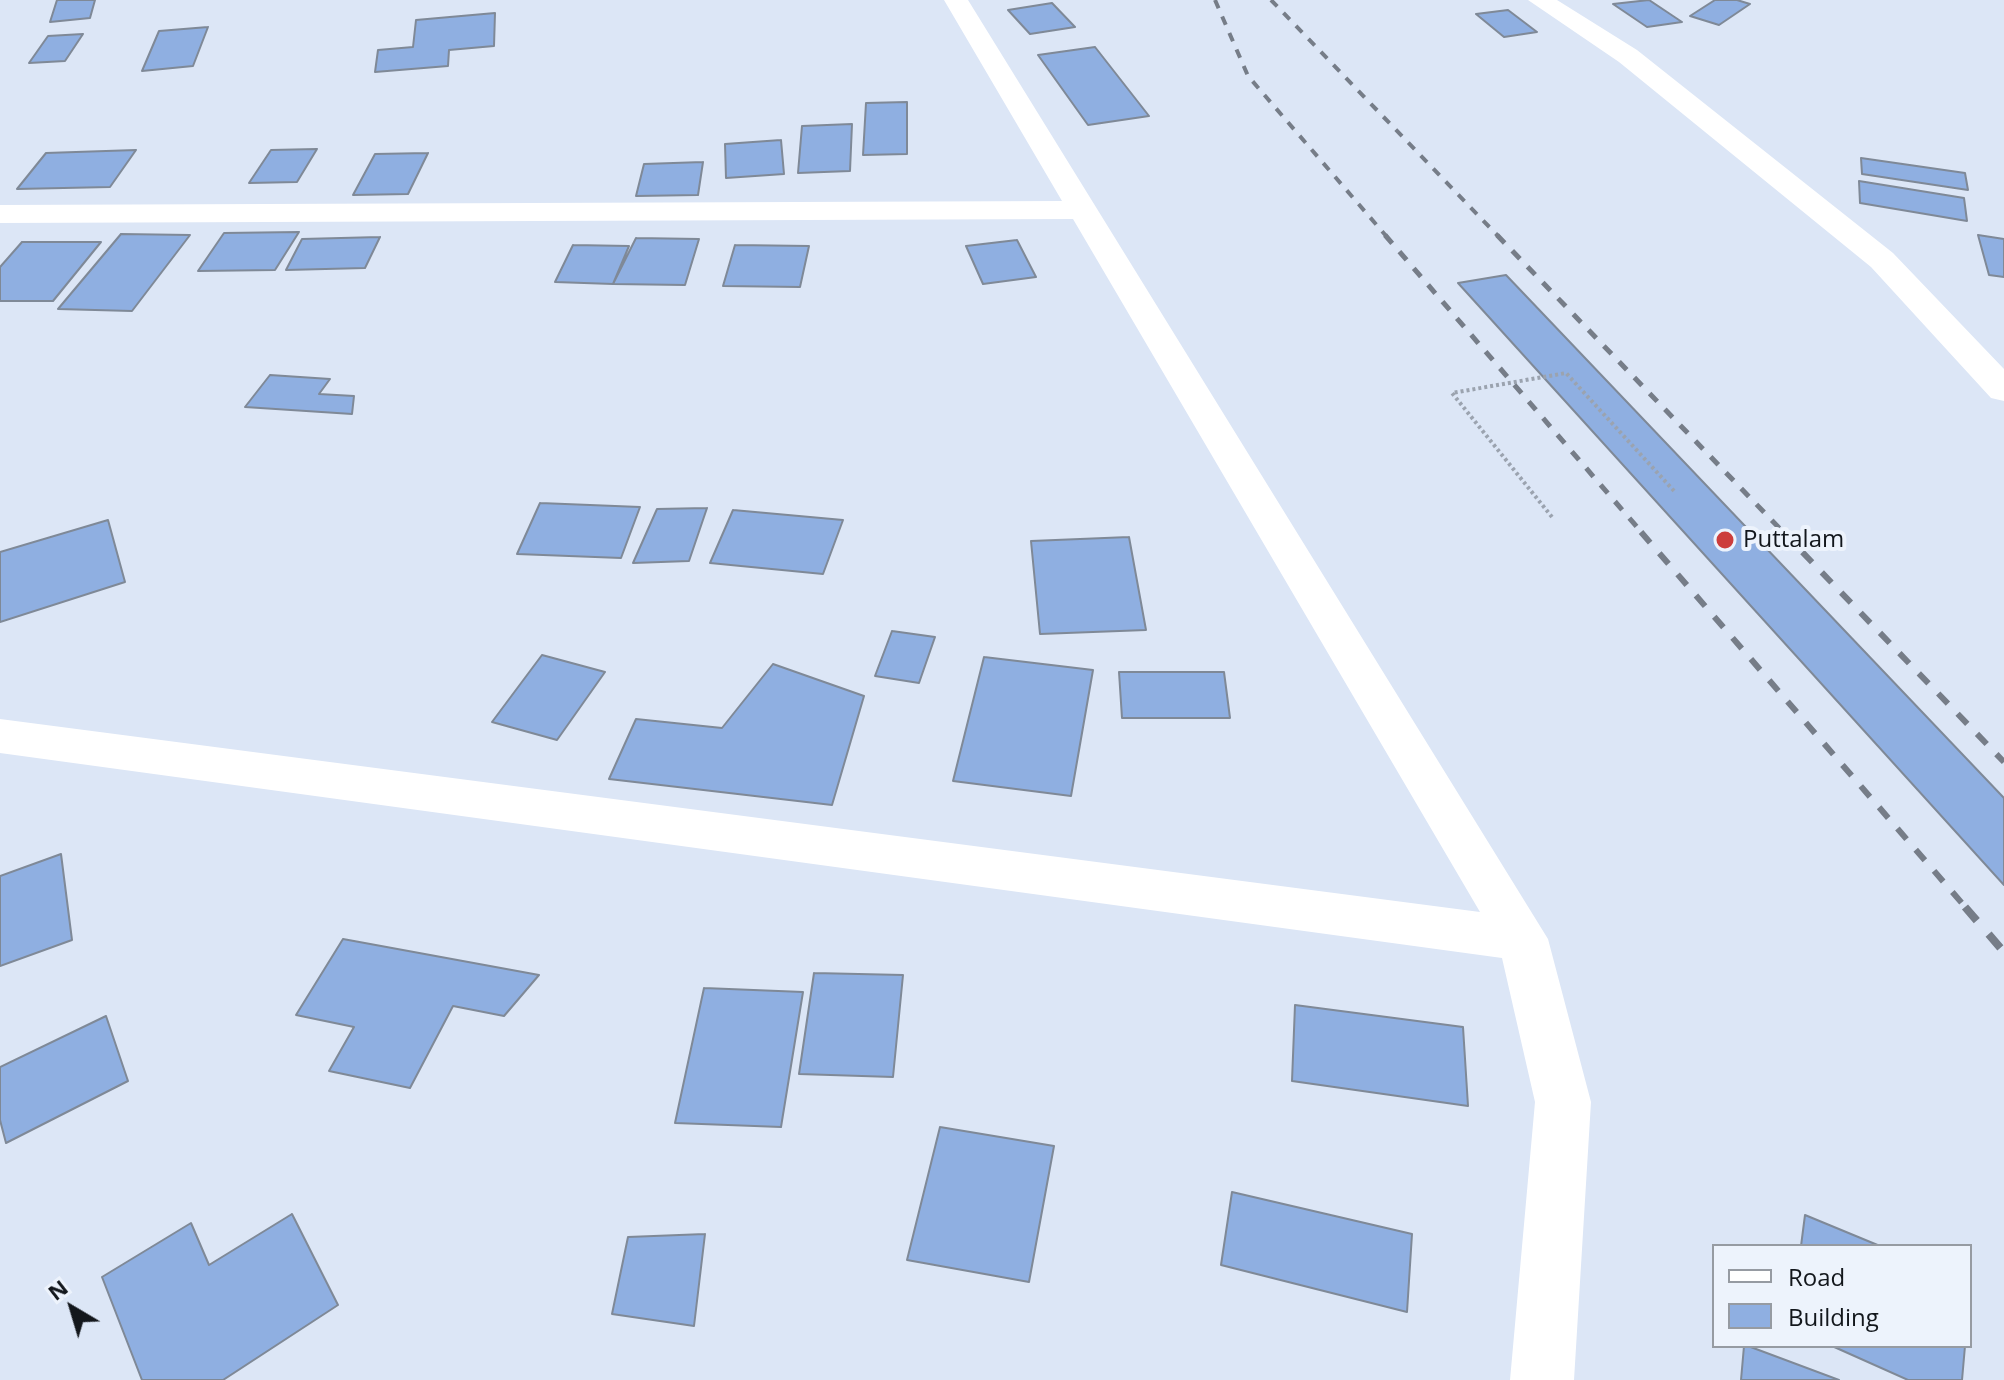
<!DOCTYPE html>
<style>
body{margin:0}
#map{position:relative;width:2004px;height:1380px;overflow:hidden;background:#dce6f6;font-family:"Open Sans",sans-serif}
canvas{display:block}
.legend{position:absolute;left:1712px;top:1244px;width:260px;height:104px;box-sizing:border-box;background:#edf3fc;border:2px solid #969ba2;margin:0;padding:10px 14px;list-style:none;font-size:24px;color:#13171c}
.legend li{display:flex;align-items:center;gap:16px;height:40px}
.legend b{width:40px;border:2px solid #969ba2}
.north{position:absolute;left:32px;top:1268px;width:80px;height:80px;-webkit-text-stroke:6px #edf3fc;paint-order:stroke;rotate:322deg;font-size:22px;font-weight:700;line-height:32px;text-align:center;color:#13171c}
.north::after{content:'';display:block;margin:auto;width:28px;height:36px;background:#13171c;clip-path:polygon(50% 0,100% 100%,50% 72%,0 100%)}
</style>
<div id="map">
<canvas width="2004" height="1380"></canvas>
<ul class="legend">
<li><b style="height:10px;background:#fff"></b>Road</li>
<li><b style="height:22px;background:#8fafe1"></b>Building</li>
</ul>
<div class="north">N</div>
</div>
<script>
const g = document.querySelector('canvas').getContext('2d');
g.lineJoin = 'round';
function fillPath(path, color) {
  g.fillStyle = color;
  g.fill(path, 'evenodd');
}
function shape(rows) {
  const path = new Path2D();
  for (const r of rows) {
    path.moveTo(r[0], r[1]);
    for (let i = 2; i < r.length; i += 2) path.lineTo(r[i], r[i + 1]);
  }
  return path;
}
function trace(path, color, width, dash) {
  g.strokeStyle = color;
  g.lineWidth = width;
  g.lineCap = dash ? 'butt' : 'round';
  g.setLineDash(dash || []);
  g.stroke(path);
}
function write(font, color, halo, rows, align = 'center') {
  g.font = font + ' "Open Sans",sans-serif';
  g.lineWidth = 8;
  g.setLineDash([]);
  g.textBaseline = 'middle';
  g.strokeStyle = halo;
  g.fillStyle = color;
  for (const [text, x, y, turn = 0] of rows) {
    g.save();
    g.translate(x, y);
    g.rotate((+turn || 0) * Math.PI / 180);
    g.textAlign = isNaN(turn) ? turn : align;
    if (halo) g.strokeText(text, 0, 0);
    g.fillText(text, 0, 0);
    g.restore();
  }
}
const building = shape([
 [57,0,95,0,90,18,50,22,57,0],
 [1649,0,1682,22,1647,27,1613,4,1649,0],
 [1715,0,1737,0,1750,4,1719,25,1690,16,1715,0],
 [1052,3,1075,27,1030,34,1008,10,1052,3],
 [1508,10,1537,32,1504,37,1476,14,1508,10],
 [495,13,494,46,449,50,448,66,375,72,378,50,413,47,416,20,495,13],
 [208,27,193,66,142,71,159,31,208,27],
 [83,34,65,61,29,63,48,36,83,34],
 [1095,47,1149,116,1088,125,1038,55,1095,47],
 [907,102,907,154,863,155,866,103,907,102],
 [852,124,850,171,798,173,802,126,852,124],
 [781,140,784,174,726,178,725,144,781,140],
 [317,149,297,182,249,183,271,150,317,149],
 [136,150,110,187,17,189,46,153,136,150],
 [428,153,408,194,353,195,375,154,428,153],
 [1861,158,1965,173,1968,190,1862,174,1861,158],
 [703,162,698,195,636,196,644,164,703,162],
 [1859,181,1964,198,1967,221,1860,203,1859,181],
 [299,232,275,270,198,271,224,233,299,232],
 [121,234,190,235,132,311,58,309,121,234],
 [1978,235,2004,239,2004,277,1989,275,1978,235],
 [380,237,365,268,286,270,302,239,380,237],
 [636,238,699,239,685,285,613,284,636,238],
 [1017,240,1036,277,983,284,966,246,1017,240],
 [22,242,101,242,53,301,0,301,0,267,22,242],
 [573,245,629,246,613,284,555,282,573,245],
 [735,245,809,246,800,287,723,286,735,245],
 [1506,275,2004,798,2004,885,1458,283,1506,275],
 [270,375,330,379,319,394,354,396,352,414,245,407,270,375],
 [540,503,640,507,621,558,517,554,540,503],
 [707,508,689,561,633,563,657,509,707,508],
 [733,510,843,520,823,574,710,563,733,510],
 [108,520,125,582,0,622,0,552,108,520],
 [1129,537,1146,630,1040,634,1031,541,1129,537],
 [892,631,935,637,919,683,875,676,892,631],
 [542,655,605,672,557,740,492,722,542,655],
 [984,657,1093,670,1071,796,953,781,984,657],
 [773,664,864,696,832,805,609,779,636,719,722,728,773,664],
 [1119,672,1224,672,1230,718,1122,718,1119,672],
 [61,854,72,940,0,966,0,876,61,854],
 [343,939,539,975,504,1016,453,1006,410,1088,329,1071,354,1027,296,1015,343,939],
 [814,973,903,975,893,1077,799,1074,814,973],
 [704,988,803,992,781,1127,675,1123,704,988],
 [1295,1005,1463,1027,1468,1106,1292,1081,1295,1005],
 [106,1016,128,1081,6,1143,0,1120,0,1067,106,1016],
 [940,1127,1054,1146,1029,1282,907,1260,940,1127],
 [1232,1192,1412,1234,1407,1312,1221,1265,1232,1192],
 [292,1214,338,1305,223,1380,142,1380,102,1277,191,1223,209,1265,292,1214],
 [1805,1215,1880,1246,1801,1246,1805,1215],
 [705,1234,694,1326,612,1314,628,1237,705,1234],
 [1744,1346,1748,1346,1839,1380,1741,1380,1744,1346],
 [1832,1346,1965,1346,1962,1380,1908,1380,1832,1346]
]);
fillPath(building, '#8fafe1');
trace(building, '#7f8997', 2);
trace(shape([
 [1552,517,1452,393,1566,373,1675,492]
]), '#9ba3af', 4, [3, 3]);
fillPath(shape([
 [944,0,968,0,1548,939,1591,1102,1574,1380,1510,1380,1535,1102,1502,958,0,753,0,719,1480,912,1073,219,0,223,0,205,1062,201,944,0],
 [1528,0,1557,0,1637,50,1893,253,2004,369,2004,401,1991,398,1871,267,1619,62,1528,0]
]), '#fff');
trace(shape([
 [1215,0,1248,76,1387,237],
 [1271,0,1499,237]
]), '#767d88', 4, [9, 9]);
trace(shape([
 [1385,235,1643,534],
 [1497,235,1785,534]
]), '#767d88', 5, [11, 11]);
trace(shape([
 [1641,532,1967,909],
 [1783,532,2004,762]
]), '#767d88', 6, [14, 14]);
trace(shape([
 [1965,907,2004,952]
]), '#767d88', 8, [18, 18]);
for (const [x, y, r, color] of [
 [1725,540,10,"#cc3d3c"]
]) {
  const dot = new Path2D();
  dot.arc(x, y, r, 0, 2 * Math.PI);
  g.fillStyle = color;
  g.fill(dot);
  trace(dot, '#edf3fc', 3);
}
write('24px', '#13171c', '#edf3fc', [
 ["Puttalam",1743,540]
], 'left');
</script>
